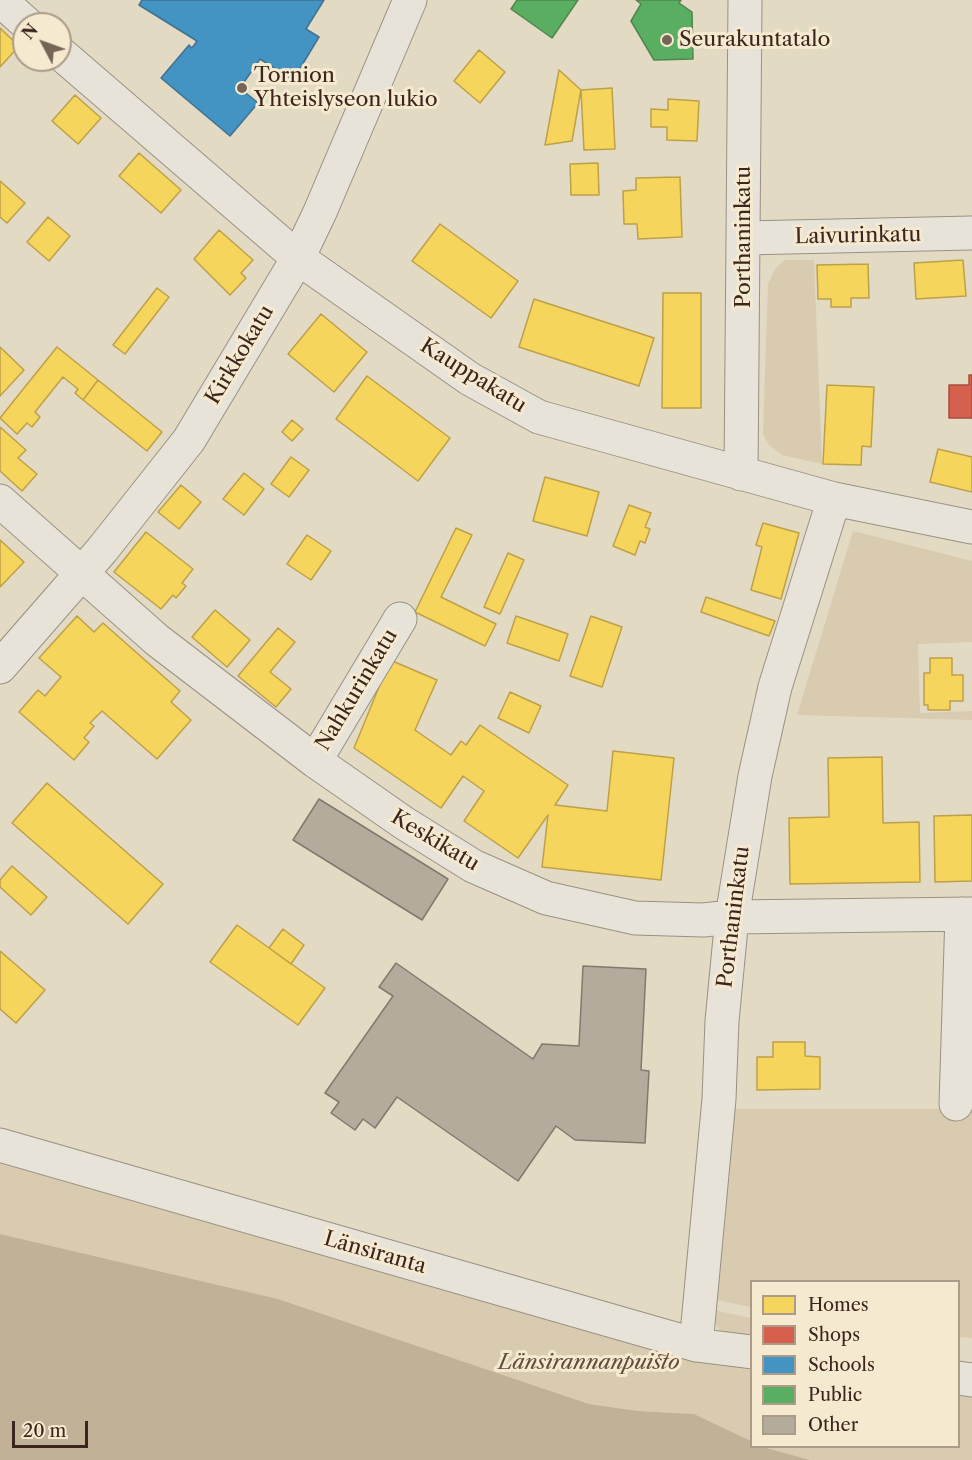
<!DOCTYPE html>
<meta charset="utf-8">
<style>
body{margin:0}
#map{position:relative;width:972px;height:1460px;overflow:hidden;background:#e3dac4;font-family:"Libre Caslon Text",serif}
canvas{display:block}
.legend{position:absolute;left:750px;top:1280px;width:210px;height:168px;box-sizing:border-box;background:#f5ead0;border:2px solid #ab9b88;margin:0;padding:8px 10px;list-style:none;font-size:18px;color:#3c251d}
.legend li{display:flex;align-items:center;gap:12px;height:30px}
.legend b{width:30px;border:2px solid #ab9b88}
.north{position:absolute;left:12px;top:12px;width:60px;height:60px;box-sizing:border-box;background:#f5ead0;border:2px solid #ab9b88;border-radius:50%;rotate:311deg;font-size:16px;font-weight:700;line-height:24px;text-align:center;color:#3c251d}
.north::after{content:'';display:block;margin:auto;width:21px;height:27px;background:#766457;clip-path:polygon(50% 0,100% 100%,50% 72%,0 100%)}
.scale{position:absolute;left:12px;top:1421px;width:76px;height:27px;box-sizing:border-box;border:3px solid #3c251d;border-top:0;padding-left:8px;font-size:18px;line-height:21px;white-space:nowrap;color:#3c251d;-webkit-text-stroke:4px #f5ead0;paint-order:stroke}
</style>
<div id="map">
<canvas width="972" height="1460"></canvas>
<ul class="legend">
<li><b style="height:16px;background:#f6d55c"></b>Homes</li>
<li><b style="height:16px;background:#d6604d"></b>Shops</li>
<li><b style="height:16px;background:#4393c3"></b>Schools</li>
<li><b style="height:16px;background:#5aae61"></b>Public</li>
<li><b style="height:16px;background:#b3ab9c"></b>Other</li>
</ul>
<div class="north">N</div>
<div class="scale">20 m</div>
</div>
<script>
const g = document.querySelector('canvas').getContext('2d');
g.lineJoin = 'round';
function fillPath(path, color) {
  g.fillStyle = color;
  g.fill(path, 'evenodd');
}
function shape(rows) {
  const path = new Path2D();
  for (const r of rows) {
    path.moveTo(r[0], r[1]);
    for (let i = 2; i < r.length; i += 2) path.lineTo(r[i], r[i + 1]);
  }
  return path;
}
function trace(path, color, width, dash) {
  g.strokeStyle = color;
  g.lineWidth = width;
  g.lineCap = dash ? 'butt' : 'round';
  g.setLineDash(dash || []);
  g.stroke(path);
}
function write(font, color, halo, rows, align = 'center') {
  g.font = font + ' "Libre Caslon Text",serif';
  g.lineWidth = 6;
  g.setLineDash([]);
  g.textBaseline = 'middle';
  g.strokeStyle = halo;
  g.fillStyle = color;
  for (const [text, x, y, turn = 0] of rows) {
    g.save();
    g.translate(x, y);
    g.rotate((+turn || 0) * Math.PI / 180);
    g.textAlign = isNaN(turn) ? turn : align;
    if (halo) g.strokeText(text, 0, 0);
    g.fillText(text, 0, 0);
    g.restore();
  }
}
fillPath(shape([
 [785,260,814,260,822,464,782,455,769,445,763,434,768,284,775,269],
 [853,531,972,561,972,642,918,644,920,713,972,711,972,720,797,715],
 [731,1109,972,1109,972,1338,959,1337,958,1282,752,1282,751,1307,716,1300],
 [0,1153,751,1360,751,1441,694,1414,638,1411,589,1404,278,1299,0,1234],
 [714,1310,751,1318,751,1345,724,1338,714,1321],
 [959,1387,972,1389,972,1460,810,1460,763,1447,958,1446]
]), '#d9cbaf');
fillPath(shape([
 [0,1234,278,1299,589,1404,638,1411,694,1414,751,1441,752,1446,763,1447,810,1460,0,1460]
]), '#c1b196');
const homes = shape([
 [0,28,19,46,0,67,0,28],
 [479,50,505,72,480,103,454,81,479,50],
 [559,70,581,90,572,141,545,145,559,70],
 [612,88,615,149,584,150,581,90,612,88],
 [75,95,101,118,78,144,52,121,75,95],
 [668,99,699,101,697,141,667,140,667,127,651,127,651,109,668,110,668,99],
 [139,153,181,190,161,213,119,176,139,153],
 [598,163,599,195,571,195,570,164,598,163],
 [680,177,682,237,638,239,637,224,624,224,623,191,636,190,636,178,680,177],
 [0,181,25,203,7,223,0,217,0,181],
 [48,217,70,236,49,261,27,242,48,217],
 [440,224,518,281,491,318,412,261,440,224],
 [219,230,253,260,241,273,246,278,230,295,194,259,219,230],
 [963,260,966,296,916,299,914,263,963,260],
 [868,264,869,298,851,298,851,307,831,307,831,299,818,299,817,265,868,264],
 [157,288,169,297,125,354,113,345,157,288],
 [663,293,701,293,701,408,662,408,663,293],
 [534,299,654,338,639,386,519,347,534,299],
 [321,314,367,352,334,392,288,354,321,314],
 [0,347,24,370,0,396,0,347],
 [57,347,98,380,83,400,75,393,78,389,63,377,35,412,40,417,32,427,27,423,17,434,0,418,57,347],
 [367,376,450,438,418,481,336,419,367,376],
 [98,380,162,432,147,451,83,400,98,380],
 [827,385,874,387,871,447,862,446,861,465,823,464,827,385],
 [292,420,303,429,292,441,282,432,292,420],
 [0,427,26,450,18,458,37,474,22,491,0,471,0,427],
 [938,449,972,457,972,492,930,482,938,449],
 [291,457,309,470,289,497,271,484,291,457],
 [244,473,264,489,244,515,223,499,244,473],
 [545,477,599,492,587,536,533,521,545,477],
 [181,485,201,502,179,529,158,512,181,485],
 [629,505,651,513,645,527,650,529,645,543,640,541,635,555,613,546,629,505],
 [763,523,799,533,781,599,751,590,762,547,756,545,763,523],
 [456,528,472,535,441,597,496,624,485,646,415,612,456,528],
 [146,532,193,569,182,583,186,586,176,598,173,595,161,609,114,572,146,532],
 [307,535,331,551,311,580,287,564,307,535],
 [0,540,24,562,0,587,0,540],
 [508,553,524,560,500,614,484,607,508,553],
 [706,597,775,621,769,636,701,612,706,597],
 [215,610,250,640,227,667,192,637,215,610],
 [77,616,94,632,103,623,180,691,171,702,191,720,157,759,102,711,90,723,94,726,84,738,89,742,74,760,19,712,38,690,45,696,61,677,39,658,77,616],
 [516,616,568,634,559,661,507,643,516,616],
 [591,616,622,627,602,687,570,676,591,616],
 [278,628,295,642,270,672,291,689,276,707,238,676,278,628],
 [930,658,952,658,952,675,963,675,963,701,950,701,950,710,928,710,928,705,924,705,924,673,930,673,930,658],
 [390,660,437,680,415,730,451,755,461,741,466,745,480,725,568,785,555,805,607,811,613,751,674,758,661,880,542,867,548,815,518,858,464,821,484,791,463,776,441,808,354,748,390,660],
 [510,692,541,706,529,733,498,718,510,692],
 [882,757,883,823,919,822,920,882,790,884,789,818,829,817,828,758,882,757],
 [47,783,163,884,128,924,12,823,47,783],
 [972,815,972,881,935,882,934,816,972,815],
 [12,866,47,897,31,915,0,887,0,880,12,866],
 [237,925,325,988,298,1025,210,962,237,925],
 [283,929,304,945,291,964,269,948,283,929],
 [0,951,45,990,16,1023,0,1009,0,951],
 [773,1042,805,1042,805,1056,820,1057,820,1089,757,1090,757,1057,773,1057,773,1042]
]);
fillPath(homes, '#f6d55c');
trace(homes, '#bea049', 1.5);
const shops = shape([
 [969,375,972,375,972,418,949,418,949,385,969,385,969,375]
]);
fillPath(shops, '#d6604d');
trace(shops, '#a84e3f', 1.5);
const schools = shape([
 [142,0,324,0,306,29,319,37,293,80,260,59,240,88,258,103,230,136,161,78,189,45,192,48,197,41,139,5,142,0]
]);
fillPath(schools, '#4393c3');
trace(schools, '#417291', 1.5);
const public = shape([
 [517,0,578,0,552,38,511,9,517,0],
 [636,0,681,0,679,3,692,12,693,59,654,60,631,21,641,4,636,0]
]);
fillPath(public, '#5aae61');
trace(public, '#51854d', 1.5);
const building = shape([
 [319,799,448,879,422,920,293,840,319,799],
 [396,963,533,1059,542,1044,579,1046,583,966,646,969,641,1070,649,1071,645,1143,575,1140,556,1126,518,1181,397,1097,375,1128,363,1119,355,1130,331,1113,339,1102,325,1093,393,996,379,987,396,963]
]);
fillPath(building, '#b3ab9c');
trace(building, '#82796e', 1.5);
const minor = shape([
 [0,0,27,24],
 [60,53,298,258,470,379,539,417,834,499,972,527],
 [744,238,972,233],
 [741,474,745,0],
 [0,501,157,640,315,761,404,823,473,866,546,898,635,918,703,920,732,917,972,914],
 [0,667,102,550,189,440,298,258,320,212,410,0],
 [315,761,400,619],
 [956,1104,962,914],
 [0,1145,696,1345,752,1352],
 [696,1345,719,1099,722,1021,732,917,755,776,775,687,834,499],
 [958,1378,972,1380]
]);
trace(minor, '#999184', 35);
trace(minor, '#e8e3d8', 33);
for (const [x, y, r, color] of [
 [667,40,6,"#766457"],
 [242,88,6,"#766457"]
]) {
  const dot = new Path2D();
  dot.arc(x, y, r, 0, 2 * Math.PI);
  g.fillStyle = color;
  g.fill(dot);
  trace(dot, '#f5ead0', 2);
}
write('21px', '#3c251d', '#f5ead0', [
 ["Seurakuntatalo",679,40],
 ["Tornion",254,76],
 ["Yhteislyseon lukio",254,100]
], 'left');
write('21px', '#3c251d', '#f5ead0', [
 ["Laivurinkatu",858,236,-1],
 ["Porthaninkatu",744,237,-90],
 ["Kirkkokatu",240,355,-59],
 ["Kauppakatu",473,376,32],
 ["Nahkurinkatu",357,690,-59],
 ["Keskikatu",435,841,31],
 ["Porthaninkatu",734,917,-83],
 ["Länsiranta",375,1253,16]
]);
write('italic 21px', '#614c3d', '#f5ead0', [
 ["Länsirannanpuisto",589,1363]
]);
</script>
